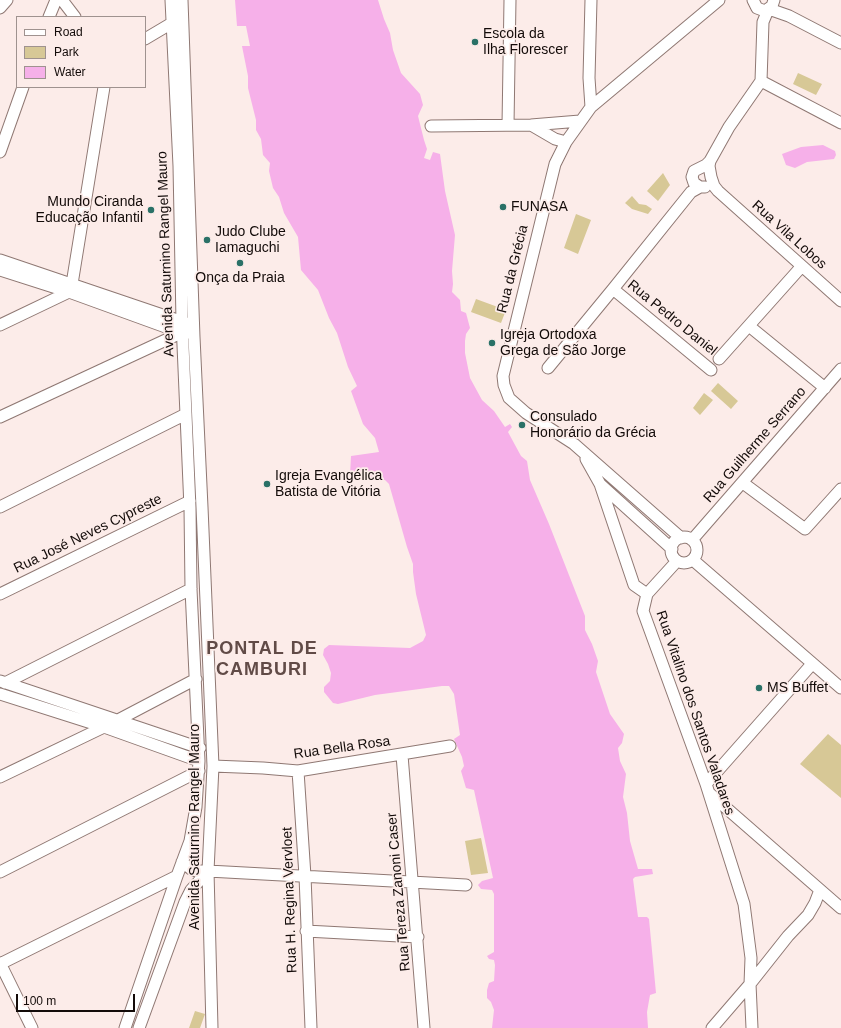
<!DOCTYPE html>
<meta charset="utf-8">
<style>
body{margin:0}
#map{position:relative;width:841px;height:1028px;overflow:hidden;background:#fcece9;font-family:Helvetica,sans-serif}
canvas{display:block}
.legend{position:absolute;left:16px;top:16px;width:130px;height:72px;box-sizing:border-box;background:#fcece9;border:1px solid #9f928f;margin:0;padding:5px 7px;list-style:none;font-size:12px;color:#130b09}
.legend li{display:flex;align-items:center;gap:8px;height:20px}
.legend b{width:20px;border:1px solid #9f928f}
.scale{position:absolute;left:16px;top:994px;width:119px;height:18px;box-sizing:border-box;border:2px solid #130b09;border-top:0;padding-left:5px;font-size:12px;line-height:14px;white-space:nowrap;color:#130b09;-webkit-text-stroke:3px #fcece9;paint-order:stroke}
</style>
<div id="map">
<canvas width="841" height="1028"></canvas>
<ul class="legend">
<li><b style="height:5px;background:#fff"></b>Road</li>
<li><b style="height:11px;background:#d7c896"></b>Park</li>
<li><b style="height:11px;background:#f6b0e9"></b>Water</li>
</ul>
<div class="scale">100 m</div>
</div>
<script>
const g = document.querySelector('canvas').getContext('2d');
g.lineJoin = 'round';
function fillPath(path, color) {
  g.fillStyle = color;
  g.fill(path, 'evenodd');
}
function shape(rows) {
  const path = new Path2D();
  for (const r of rows) {
    if (r.length === 3) {
      path.moveTo(r[0] + r[2], r[1]);
      path.arc(r[0], r[1], r[2], 0, 2 * Math.PI);
      continue;
    }
    path.moveTo(r[0], r[1]);
    for (let i = 2; i < r.length; i += 2) path.lineTo(r[i], r[i + 1]);
  }
  return path;
}
function trace(path, color, width, dash) {
  g.strokeStyle = color;
  g.lineWidth = width;
  g.lineCap = dash ? 'butt' : 'round';
  g.setLineDash(dash || []);
  g.stroke(path);
}
function write(font, color, halo, rows, align = 'center') {
  g.font = font + ' Helvetica,sans-serif';
  g.lineWidth = 3.5;
  g.setLineDash([]);
  g.textBaseline = 'middle';
  g.strokeStyle = halo;
  g.fillStyle = color;
  for (const [text, x, y, turn = 0] of rows) {
    g.save();
    g.translate(x, y);
    g.rotate((+turn || 0) * Math.PI / 180);
    g.textAlign = isNaN(turn) ? turn : align;
    if (halo) g.strokeText(text, 0, 0);
    g.fillText(text, 0, 0);
    g.restore();
  }
}
fillPath(shape([
 [798,73,822,84,816,95,793,84],
 [663,173,670,185,658,201,647,191],
 [632,196,639,204,646,205,652,209,648,214,632,209,625,203],
 [576,214,591,220,578,254,564,248],
 [476,299,506,310,501,323,471,312],
 [718,383,738,401,731,409,711,391],
 [704,393,713,400,700,415,693,408],
 [828,734,841,745,841,798,800,764],
 [481,838,488,873,471,875,465,841],
 [195,1011,205,1014,200,1028,189,1028]
]), '#d7c896');
fillPath(shape([
 [235,0,378,0,384,19,390,33,393,50,401,73,420,94,423,105,418,116,424,140,427,149,424,158,430,160,433,152,440,154,445,191,455,235,452,271,453,284,452,292,460,300,461,311,466,313,470,328,466,334,465,341,465,353,470,378,482,400,494,411,505,427,510,424,512,427,508,432,521,456,527,461,530,480,549,524,585,616,585,630,592,644,598,661,596,672,610,714,624,734,622,743,618,748,620,761,626,774,623,797,627,813,630,841,638,869,652,869,653,874,635,877,633,879,638,917,647,917,649,919,656,993,650,995,647,1012,648,1028,492,1028,494,1010,491,1002,487,998,487,990,489,983,494,981,495,965,494,960,489,959,487,956,494,952,494,894,492,890,481,889,478,885,482,881,493,878,474,790,466,788,461,771,464,766,462,757,454,739,460,735,454,694,449,686,442,686,375,695,338,704,333,703,324,692,324,687,330,681,331,673,328,664,323,655,324,649,329,645,410,648,423,641,426,635,416,594,413,572,413,564,407,547,389,484,385,480,350,475,351,456,379,452,375,438,363,424,351,391,357,386,348,367,337,333,329,318,318,290,301,270,298,237,284,213,279,197,273,188,269,171,270,163,263,155,261,139,256,130,256,120,248,88,248,76,242,46,250,46,246,26,237,26],
 [823,145,835,151,836,155,834,159,807,162,795,168,786,165,782,154,801,147]
]), '#f6b0e9');
const minor = shape([
 [62,0,75,17],
 [182,0,194,337,202,507,213,766,208,871,212,1028],
 [753,0,757,8,765,11,772,6,774,0],
 [0,8,7,0],
 [769,9,789,16,841,43],
 [49,17,56,0],
 [145,39,177,20],
 [761,81,841,123],
 [761,81,763,22,768,10],
 [591,107,589,78,591,0],
 [508,125,510,0],
 [531,125,555,139,566,142],
 [431,126,531,125,580,121],
 [0,152,23,87],
 [710,161,709,166,711,177,714,186,718,191,841,301],
 [705,187,700,187,694,183,692,177,694,171,706,165,710,161,729,127,761,81],
 [0,260,189,324],
 [0,270,69,292,171,329,189,333],
 [613,289,711,370],
 [69,292,72,284,104,87],
 [0,325,69,292],
 [749,326,825,388],
 [719,359,802,266],
 [548,368,613,289,691,192,700,187],
 [0,417,183,332],
 [586,459,600,484,634,585,647,594],
 [743,483,805,529,841,489],
 [600,484,672,549],
 [0,507,186,414],
 [684,550,13],
 [681,538,574,444,526,413,509,398,504,385,503,376,555,164,566,142,591,107,719,0],
 [692,540,841,369],
 [693,560,841,688],
 [677,561,647,594,643,611,706,784,744,904,751,958,750,984,752,1028],
 [0,594,190,501],
 [0,681,200,748],
 [5,683,191,589],
 [0,694,104,727,199,761],
 [116,721,196,679],
 [402,755,424,1028],
 [213,766,263,768,298,771,450,746],
 [298,771,305,876,311,1028],
 [0,777,104,727],
 [706,784,812,664],
 [709,793,841,908],
 [182,862,191,869,196,871,208,871,466,885],
 [0,872,199,771],
 [306,931,418,937],
 [0,963,32,1028],
 [0,964,177,876],
 [125,1028,177,876,190,841,196,807,199,761,191,589,190,508,182,322,179,166,171,0],
 [139,1028,185,902,191,890,208,871],
 [712,1028,750,984,788,936,808,915,815,903,820,890]
]);
trace(minor, '#8f7873', 13);
trace(minor, '#fff', 11);
for (const [x, y, r, color] of [
 [475,42,4,"#2a7167"],
 [503,207,4,"#2a7167"],
 [151,210,4,"#2a7167"],
 [207,240,4,"#2a7167"],
 [240,263,4,"#2a7167"],
 [492,343,4,"#2a7167"],
 [522,425,4,"#2a7167"],
 [267,484,4,"#2a7167"],
 [759,688,4,"#2a7167"]
]) {
  const dot = new Path2D();
  dot.arc(x, y, r, 0, 2 * Math.PI);
  g.fillStyle = color;
  g.fill(dot);
  trace(dot, '#fcece9', 1.5);
}
write('14px', '#130b09', '#fcece9', [
 ["Escola da",483,34],
 ["Ilha Florescer",483,50],
 ["Mundo Ciranda",143,202,"right"],
 ["Educação Infantil",143,218,"right"],
 ["FUNASA",511,207],
 ["Judo Clube",215,232],
 ["Iamaguchi",215,248],
 ["Onça da Praia",240,278,"center"],
 ["Igreja Ortodoxa",500,335],
 ["Grega de São Jorge",500,351],
 ["Consulado",530,417],
 ["Honorário da Grécia",530,433],
 ["Igreja Evangélica",275,476],
 ["Batista de Vitória",275,492],
 ["MS Buffet",767,688]
], 'left');
write('14px', '#130b09', '#fcece9', [
 ["Rua Vila Lobos",789,235,42],
 ["Avenida Saturnino Rangel Mauro",166,254,-92],
 ["Rua da Grécia",513,269,-76],
 ["Rua Pedro Daniel",672,318,39],
 ["Rua Guilherme Serrano",755,445,-49],
 ["Rua José Neves Cypreste",88,534,-26],
 ["Rua Vitalino dos Santos Valadares",695,713,71],
 ["Rua Bella Rosa",342,748,-8],
 ["Avenida Saturnino Rangel Mauro",195,827,-90],
 ["Rua Tereza Zanoni Caser",399,892,-95],
 ["Rua H. Regina Vervloet",290,900,-92]
]);
g.letterSpacing = '1px';
write('bold 18px', '#614b47', '#fcece9', [
 ["PONTAL DE",262,649],
 ["CAMBURI",262,670]
]);
g.letterSpacing = '0px';
</script>
